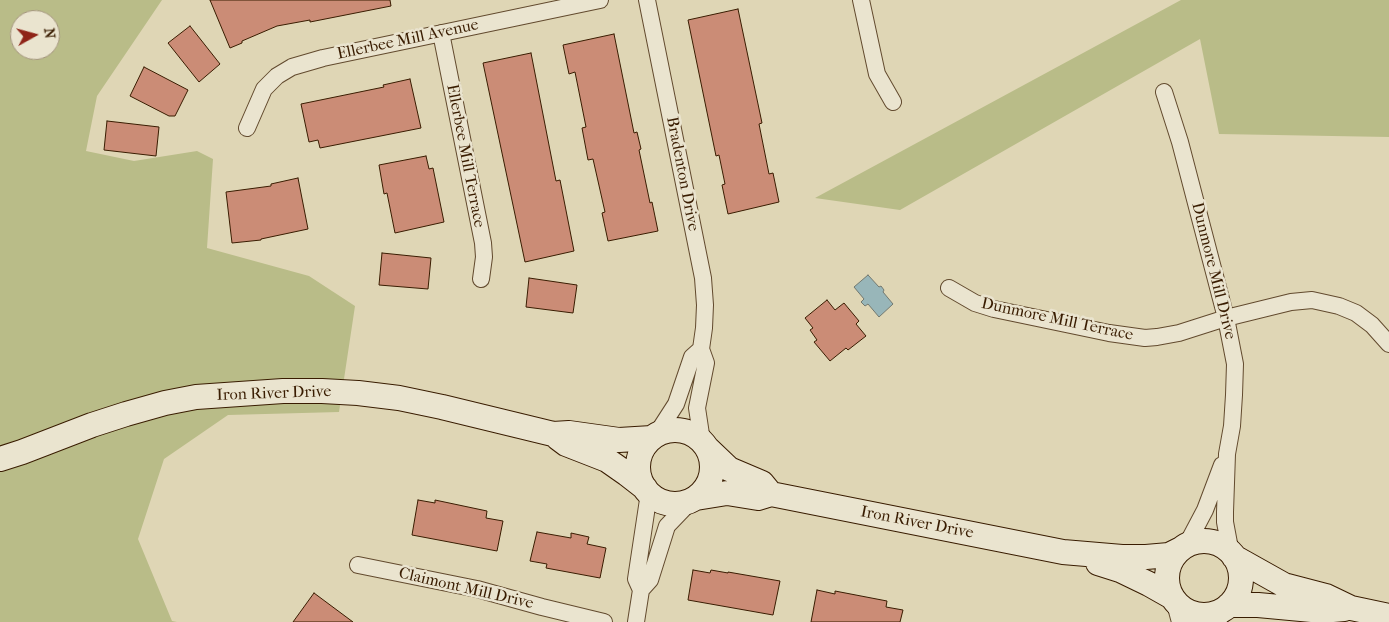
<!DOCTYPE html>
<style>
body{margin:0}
#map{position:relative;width:1389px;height:622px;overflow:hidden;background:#dfd6b5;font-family:"IM FELL French Canon",serif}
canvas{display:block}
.north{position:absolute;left:10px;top:10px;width:50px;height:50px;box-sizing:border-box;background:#eae4cf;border:1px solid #a3947d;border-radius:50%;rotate:83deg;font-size:14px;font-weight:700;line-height:20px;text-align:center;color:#391c01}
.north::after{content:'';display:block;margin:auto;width:18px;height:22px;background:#8f2418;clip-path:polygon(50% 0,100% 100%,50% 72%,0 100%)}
</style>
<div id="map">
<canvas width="1389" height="622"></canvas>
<div class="north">N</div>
</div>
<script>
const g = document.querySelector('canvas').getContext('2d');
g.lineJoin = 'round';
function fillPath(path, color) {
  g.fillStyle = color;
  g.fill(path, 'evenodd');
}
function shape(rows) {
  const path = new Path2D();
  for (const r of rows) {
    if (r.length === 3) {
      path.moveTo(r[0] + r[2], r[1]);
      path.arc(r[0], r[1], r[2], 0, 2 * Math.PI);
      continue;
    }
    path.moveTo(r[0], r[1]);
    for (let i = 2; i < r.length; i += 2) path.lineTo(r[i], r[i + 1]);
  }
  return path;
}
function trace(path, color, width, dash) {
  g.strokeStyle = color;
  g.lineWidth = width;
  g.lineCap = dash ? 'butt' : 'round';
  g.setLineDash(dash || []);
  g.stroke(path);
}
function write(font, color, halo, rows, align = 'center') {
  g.font = font + ' "IM FELL French Canon",serif';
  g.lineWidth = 5;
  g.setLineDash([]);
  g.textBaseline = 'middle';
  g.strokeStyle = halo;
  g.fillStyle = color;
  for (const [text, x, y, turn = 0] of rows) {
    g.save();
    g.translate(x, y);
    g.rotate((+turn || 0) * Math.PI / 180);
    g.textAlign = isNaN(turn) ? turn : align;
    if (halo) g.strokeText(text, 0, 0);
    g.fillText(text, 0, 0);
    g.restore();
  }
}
fillPath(shape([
 [0,0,162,0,97,96,86,151,134,161,197,151,213,159,207,248,309,276,355,306,339,412,228,415,164,459,138,539,172,621,177,622,0,622],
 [20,20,50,20,50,50,20,50],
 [1181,0,1389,0,1389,137,1219,134,1200,39,900,210,815,198]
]), '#b9bc88');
const water = shape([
 [868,275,879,287,881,286,884,290,883,292,893,304,879,317,868,304,865,306,861,302,864,299,854,287,868,275]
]);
fillPath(water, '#98b6b9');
trace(water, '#72786f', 1);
const building = shape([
 [210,0,390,0,391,6,310,22,310,20,277,26,242,41,242,43,230,48,210,0],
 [738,9,762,123,759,124,769,174,773,173,779,202,728,214,722,185,725,184,719,155,716,156,688,20,738,9],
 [190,26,220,64,199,82,168,43,190,26],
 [614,34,634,133,637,132,641,149,639,150,650,203,652,202,658,231,608,241,602,213,605,212,593,159,588,160,582,128,586,127,575,72,569,74,563,45,614,34],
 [531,53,556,181,560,180,574,251,525,262,483,63,531,53],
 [144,67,188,90,175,116,169,116,130,96,144,67],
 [410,79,421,128,320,148,318,140,309,142,301,104,384,87,383,85,410,79],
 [107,121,159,127,156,156,104,150,107,121],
 [426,156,429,169,433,168,444,222,395,233,387,193,384,194,379,165,426,156],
 [298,178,308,229,261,239,261,240,232,243,226,192,271,186,271,184,298,178],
 [382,253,431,258,428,289,379,285,382,253],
 [529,278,577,285,573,313,526,307,529,278],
 [827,300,835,310,844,303,859,321,856,324,866,336,848,350,846,348,830,361,814,342,817,340,810,330,813,328,805,318,827,300],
 [418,500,435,503,435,500,487,511,486,518,503,521,497,551,412,535,418,500],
 [537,532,571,538,571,533,589,537,587,544,606,548,600,578,546,568,547,564,530,561,537,532],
 [693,570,710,573,711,570,728,573,728,572,780,581,773,615,688,600,693,570],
 [817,590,835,594,835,591,887,601,886,607,903,610,900,622,811,622,817,590],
 [314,593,353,622,293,622,314,593]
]);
fillPath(building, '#cb8c76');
trace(building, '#391c01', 1);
const street = shape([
 [647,0,703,278,705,305,704,328,701,349,706,363,697,408,702,441],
 [861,0,877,74,893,102],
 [441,33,483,243,484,257,481,279],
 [1164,92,1180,142,1226,318,1235,364,1234,395,1232,426,1227,454,1225,512,1225,522,1231,554],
 [247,128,264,89,277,76,292,67,323,58,600,0],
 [949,288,975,303,994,309,1109,333,1145,338,1157,337,1179,333,1226,318,1291,302,1312,300,1339,306,1356,313,1372,325,1389,344],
 [656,435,676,404,692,357,701,349],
 [1186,546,1205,510,1222,465],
 [358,565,477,589,542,607,604,622],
 [641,590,636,579,649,493],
 [1174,600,1180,622],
 [636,622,641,590,650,580,667,526,691,501],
 [1217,622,1226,607]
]);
const secondary = shape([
 [675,467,37],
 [558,438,566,444,607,460,627,474,645,488],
 [708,449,729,469,762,483,771,494],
 [0,459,22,452,92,425,126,414,165,403,196,397,283,391,322,391,358,393,399,398,442,407,553,434,569,433,619,440,652,438],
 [696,498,727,493,758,498,771,494,1063,552,1122,557,1146,557,1169,555,1181,549],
 [1204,578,37],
 [1234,557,1284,585,1326,596,1351,608,1389,616],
 [1098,563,1120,570,1149,584,1172,597],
 [1229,605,1258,605,1322,611,1344,609]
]);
trace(street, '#624a2e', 18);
trace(secondary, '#391c01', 26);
trace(street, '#eae4cf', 16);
trace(secondary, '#eae4cf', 24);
write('16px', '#391c01', '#eae4cf', [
 ["Ellerbee Mill Avenue",408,40,-12],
 ["Ellerbee Mill Terrace",465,156,79],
 ["Bradenton Drive",682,174,79],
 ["Dunmore Mill Drive",1213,271,76],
 ["Dunmore Mill Terrace",1057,320,12],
 ["Iron River Drive",274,394,-2],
 ["Iron River Drive",917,523,11],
 ["Claimont Mill Drive",466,589,13]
]);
</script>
